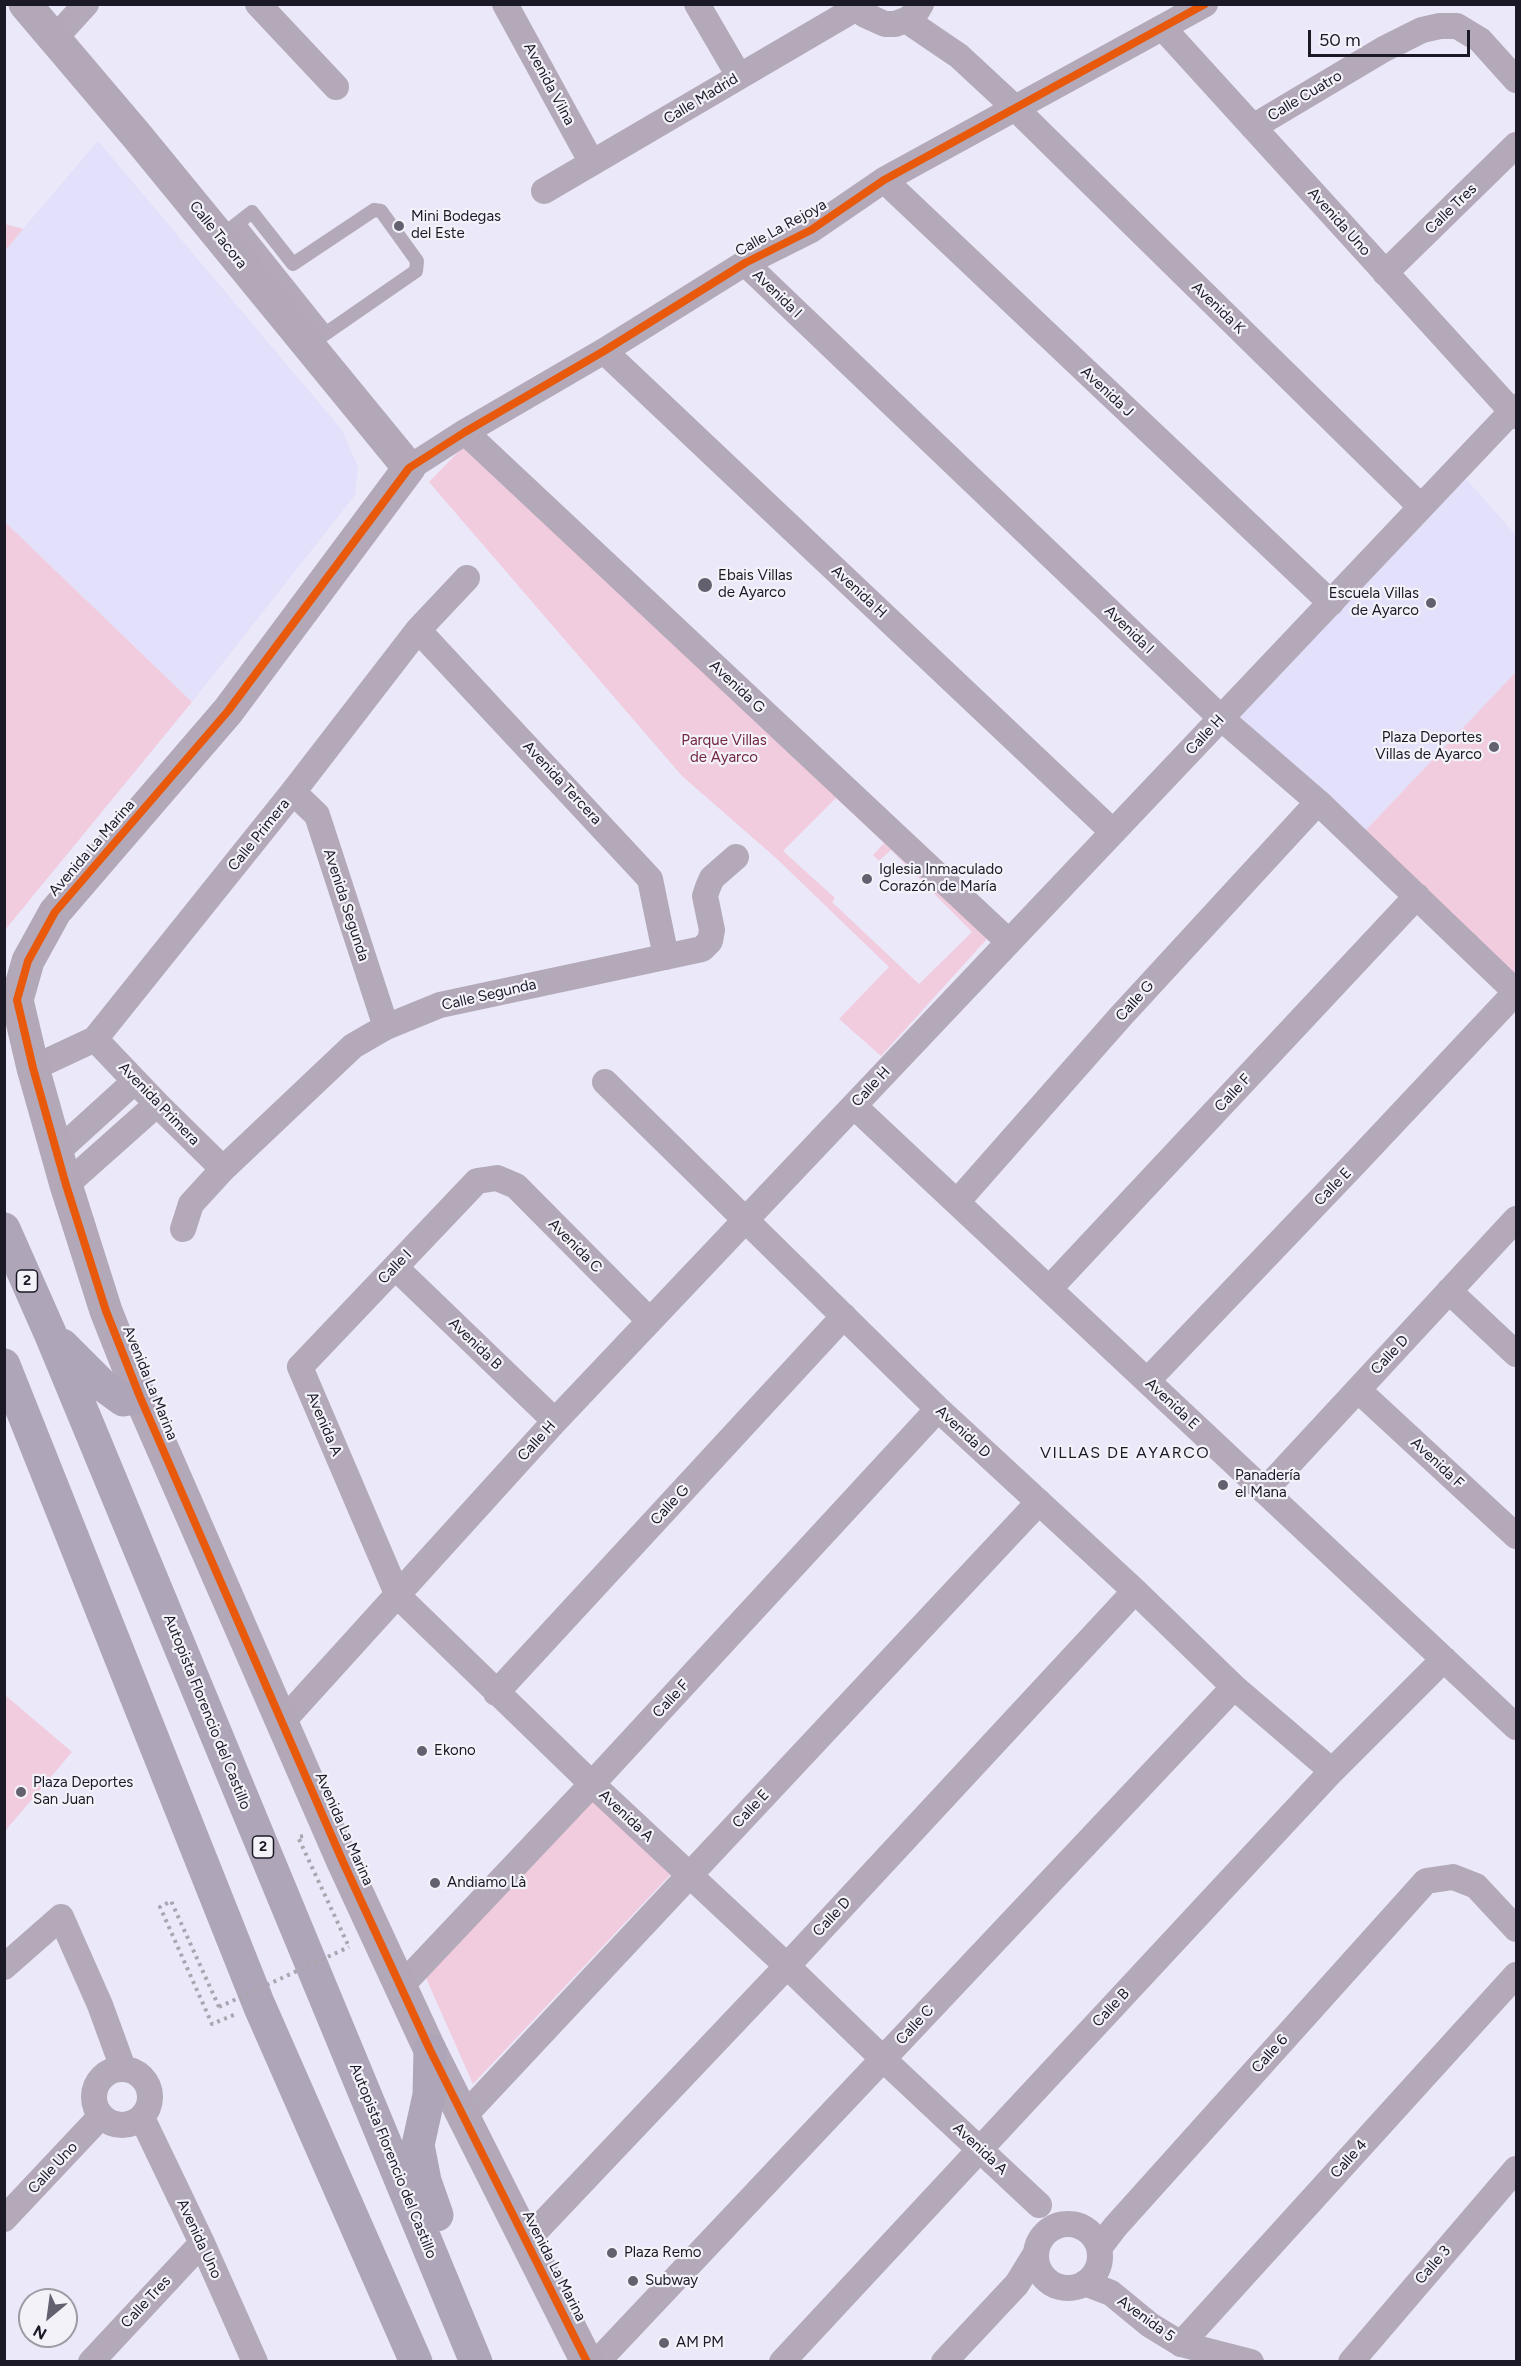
<!DOCTYPE html>
<meta charset="utf-8">
<style>
body{margin:0}
#map{position:relative;width:1521px;height:2366px;overflow:hidden;background:#eae8f9;font-family:Figtree,sans-serif}
canvas{display:block}
.frame{position:absolute;inset:0;border:6px solid #1b1925;pointer-events:none}
.north{position:absolute;left:18px;top:2288px;width:60px;height:60px;box-sizing:border-box;background:#f3f2f9;border:2px solid #9d9ba4;border-radius:50%;rotate:209deg;font-size:16px;font-weight:700;line-height:24px;text-align:center;color:#1b1925}
.north::after{content:'';display:block;margin:auto;width:21px;height:27px;background:#63616f;clip-path:polygon(50% 0,100% 100%,50% 72%,0 100%)}
.scale{position:absolute;left:1308px;top:30px;width:162px;height:27px;box-sizing:border-box;border:3px solid #1b1925;border-top:0;padding-left:8px;font-size:18px;line-height:21px;white-space:nowrap;color:#1b1925;-webkit-text-stroke:4px #f3f2f9;paint-order:stroke}
</style>
<div id="map">
<canvas width="1521" height="2366"></canvas>
<div class="frame"></div>
<div class="north">N</div>
<div class="scale">50 m</div>
</div>
<script>
const g = document.querySelector('canvas').getContext('2d');
g.lineJoin = 'round';
function fillPath(path, color) {
  g.fillStyle = color;
  g.fill(path, 'evenodd');
}
function shape(rows) {
  const path = new Path2D();
  for (const r of rows) {
    if (r.length === 3) {
      path.moveTo(r[0] + r[2], r[1]);
      path.arc(r[0], r[1], r[2], 0, 2 * Math.PI);
      continue;
    }
    path.moveTo(r[0], r[1]);
    for (let i = 2; i < r.length; i += 2) path.lineTo(r[i], r[i + 1]);
  }
  return path;
}
function trace(path, color, width, dash) {
  g.strokeStyle = color;
  g.lineWidth = width;
  g.lineCap = dash ? 'butt' : 'round';
  g.setLineDash(dash || []);
  g.stroke(path);
}
function write(font, color, halo, rows, align = 'center') {
  g.font = font + ' Figtree,sans-serif';
  g.lineWidth = 4.5;
  g.setLineDash([]);
  g.textBaseline = 'middle';
  g.strokeStyle = halo;
  g.fillStyle = color;
  for (const [text, x, y, turn = 0] of rows) {
    g.save();
    g.translate(x, y);
    g.rotate((+turn || 0) * Math.PI / 180);
    g.textAlign = isNaN(turn) ? turn : align;
    if (halo) g.strokeText(text, 0, 0);
    g.fillText(text, 0, 0);
    g.restore();
  }
}
fillPath(shape([
 [98,141,342,430,358,467,355,495,192,702,5,522,4,251],
 [1466,479,1516,535,1516,672,1363,833,1237,715]
]), '#e2e0fa');
fillPath(shape([
 [5,224,23,229,5,251,4,224],
 [467,443,986,935,986,940,881,1056,839,1019,889,967,776,858,682,776,429,482],
 [836,798,884,843,873,855,879,861,891,850,972,932,919,984,832,902,835,898,783,851],
 [5,522,192,702,5,930],
 [1516,672,1516,975,1363,833],
 [5,1695,72,1752,5,1831],
 [594,1800,671,1874,473,2084,426,1978]
]), '#f1ccde');
trace(shape([
 [303,1836,298,1837,349,1947],
 [219,2007,171,1901,160,1907,212,2024,236,2014]
]), '#aba5b0', 4, [3, 4.5]);
trace(shape([
 [238,223,326,333],
 [220,237,252,212,293,264,374,210,381,211,417,261,416,271,309,345]
]), '#b3a9b8', 14);
trace(shape([
 [258,4,336,87],
 [505,4,592,163],
 [697,4,739,76],
 [857,4,865,15,885,24,895,24,906,20,915,14,921,4],
 [906,20,959,56,1015,108,1421,507],
 [1163,28,1516,416],
 [55,38,86,4],
 [1253,127,1384,49,1422,30,1440,26,1457,26,1480,40,1516,80],
 [884,180,1331,603],
 [544,191,858,7],
 [745,263,1221,718,1318,802,1516,992],
 [1385,273,1516,145],
 [604,351,1113,832],
 [465,432,1009,942],
 [409,468,465,432,604,351,745,263,811,230,884,180,1205,4],
 [418,630,650,879,666,957],
 [293,792,317,815,386,1027],
 [95,1039,157,1104,223,1169],
 [33,1068,95,1039,293,792,418,630,467,578],
 [605,1082,938,1409,1135,1591,1234,1687,1332,1771],
 [854,1106,1516,1727],
 [57,1152,135,1081],
 [66,1185,157,1104],
 [957,1202,1121,1016,1318,802],
 [183,1229,191,1204,223,1169,353,1046,386,1027,440,1005,702,949,710,941,712,930,705,896,708,887,712,878,736,857],
 [395,1267,555,1421],
 [1049,1289,1417,896],
 [1449,1291,1516,1354],
 [650,1321,516,1186,497,1178,477,1181,300,1367,398,1596,592,1784,787,1966,883,2059,1039,2205],
 [1147,1381,1358,1160,1516,992],
 [1358,1390,1516,1536],
 [1264,1491,1516,1219],
 [496,1693,844,1316],
 [282,1722,555,1421,1516,407],
 [4,1967,61,1917,100,2005,123,2068],
 [401,1986,592,1784,938,1409],
 [122,2097,28],
 [464,2116,1039,1502],
 [142,2118,202,2243,255,2362],
 [4,2219,101,2116],
 [1068,2256,32],
 [527,2240,787,1966,1135,1591],
 [1099,2248,1115,2227,1426,1881,1453,1877,1476,1886,1516,1929],
 [1085,2283,1111,2293,1150,2325,1181,2344,1251,2362],
 [1181,2344,1516,1975],
 [91,2362,202,2243],
 [597,2362,1234,1687],
 [782,2362,1332,1771,1444,1659],
 [944,2362,1017,2284,1036,2253],
 [1351,2362,1516,2169]
]), '#b3a9b8', 26);
trace(shape([
 [25,4,137,136,409,468,228,711,55,912,28,961,17,1000,33,1068,66,1185,106,1311,140,1397,343,1862,430,2050,587,2362]
]), '#b3a8b8', 33);
trace(shape([
 [4,1229,50,1333,476,2362],
 [62,1345,101,1384,123,1400,140,1397],
 [4,1365,259,2005,416,2362],
 [430,2050,429,2095,418,2145,425,2181,437,2215]
]), '#afa5b8', 33);
trace(shape([
 [219,2007,349,1947]
]), '#aba5b0', 4, [3, 4.5]);
trace(shape([
 [587,2362,430,2050,343,1862,140,1397,106,1311,66,1185,33,1068,17,1000,28,961,55,912,228,711,409,468,465,432,604,351,745,263,811,230,884,180,1205,4]
]), '#e8590c', 8);
for (const [x, y, r, color] of [
 [399,226,6,"#63616f"],
 [705,585,8,"#63616f"],
 [1431,603,6,"#63616f"],
 [1494,747,6,"#63616f"],
 [867,879,6,"#63616f"],
 [1223,1485,6,"#63616f"],
 [422,1751,6,"#63616f"],
 [21,1792,6,"#63616f"],
 [435,1883,6,"#63616f"],
 [612,2253,6,"#63616f"],
 [633,2281,6,"#63616f"],
 [664,2343,6,"#63616f"]
]) {
  const dot = new Path2D();
  dot.arc(x, y, r, 0, 2 * Math.PI);
  g.fillStyle = color;
  g.fill(dot);
  trace(dot, '#f3f2f9', 2);
}
for (const [x, y, w] of [
 [27,1281,21],
 [263,1847,21]
]) {
  const box = new Path2D();
  box.roundRect(x - w / 2, y - 11, w, 22, 4.5);
  g.fillStyle = '#f3f2f9';
  g.fill(box);
  trace(box, '#1b1925', 1.5);
}
write('bold 14px', '#1b1925', null, [
 ["2",27,1281],
 ["2",263,1847]
]);
write('15px', '#1b1925', '#f3f2f9', [
 ["Avenida Vilna",549,84,62],
 ["Calle Cuatro",1305,96,-31],
 ["Calle Madrid",701,99,-31],
 ["Calle Tres",1451,209,-44],
 ["Avenida Uno",1339,222,48],
 ["Calle La Rejoya",781,228,-29],
 ["Calle Tacora",218,235,51],
 ["Avenida I",777,294,44],
 ["Avenida K",1218,308,44],
 ["Avenida J",1107,392,43],
 ["Avenida H",859,592,43],
 ["Avenida I",1129,630,44],
 ["Avenida G",737,687,43],
 ["Calle H",1205,735,-47],
 ["Avenida Tercera",562,783,47],
 ["Calle Primera",259,835,-51],
 ["Avenida La Marina",92,848,-49],
 ["Avenida Segunda",346,905,72],
 ["Calle Segunda",489,995,-13],
 ["Calle G",1135,1001,-48],
 ["Calle H",871,1087,-47],
 ["Calle F",1233,1093,-47],
 ["Avenida Primera",159,1104,46],
 ["Calle E",1333,1187,-46],
 ["Avenida C",575,1246,45],
 ["Calle I",395,1267,-46],
 ["Avenida B",475,1344,44],
 ["Calle D",1390,1355,-47],
 ["Avenida La Marina",150,1383,68],
 ["Avenida E",1172,1404,43],
 ["Avenida A",324,1424,67],
 ["Avenida D",963,1432,43],
 ["Calle H",537,1441,-48],
 ["Avenida F",1437,1463,43],
 ["Calle G",670,1505,-47],
 ["Calle F",671,1699,-47],
 ["Autopista Florencio del Castillo",207,1712,68],
 ["Calle E",751,1809,-47],
 ["Avenida A",626,1816,43],
 ["Avenida La Marina",344,1829,66],
 ["Calle D",832,1917,-47],
 ["Calle B",1111,2008,-47],
 ["Calle C",915,2025,-47],
 ["Calle 6",1270,2054,-48],
 ["Avenida A",980,2149,43],
 ["Calle 4",1349,2159,-48],
 ["Autopista Florencio del Castillo",393,2161,68],
 ["Calle Uno",53,2168,-47],
 ["Avenida Uno",199,2239,65],
 ["Calle 3",1433,2265,-49],
 ["Avenida La Marina",554,2266,63],
 ["Calle Tres",146,2302,-47],
 ["Avenida 5",1146,2319,36]
]);
write('15px', '#1b1925', '#f3f2f9', [
 ["Mini Bodegas",411,217],
 ["del Este",411,234],
 ["Ebais Villas",718,576],
 ["de Ayarco",718,593],
 ["Escuela Villas",1419,594,"right"],
 ["de Ayarco",1419,611,"right"],
 ["Plaza Deportes",1482,738,"right"],
 ["Villas de Ayarco",1482,755,"right"],
 ["Iglesia Inmaculado",879,870],
 ["Corazón de María",879,887],
 ["Panadería",1235,1476],
 ["el Mana",1235,1493],
 ["Ekono",434,1751],
 ["Plaza Deportes",33,1783],
 ["San Juan",33,1800],
 ["Andiamo Là",447,1883],
 ["Plaza Remo",624,2253],
 ["Subway",645,2281],
 ["AM PM",676,2343]
], 'left');
write('15px', '#732744', '#f3f2f9', [
 ["Parque Villas",724,741],
 ["de Ayarco",724,758]
]);
g.letterSpacing = '1.5px';
write('16px', '#1b1925', '#f3f2f9', [
 ["VILLAS DE AYARCO",1125,1453]
]);
g.letterSpacing = '0px';
</script>
